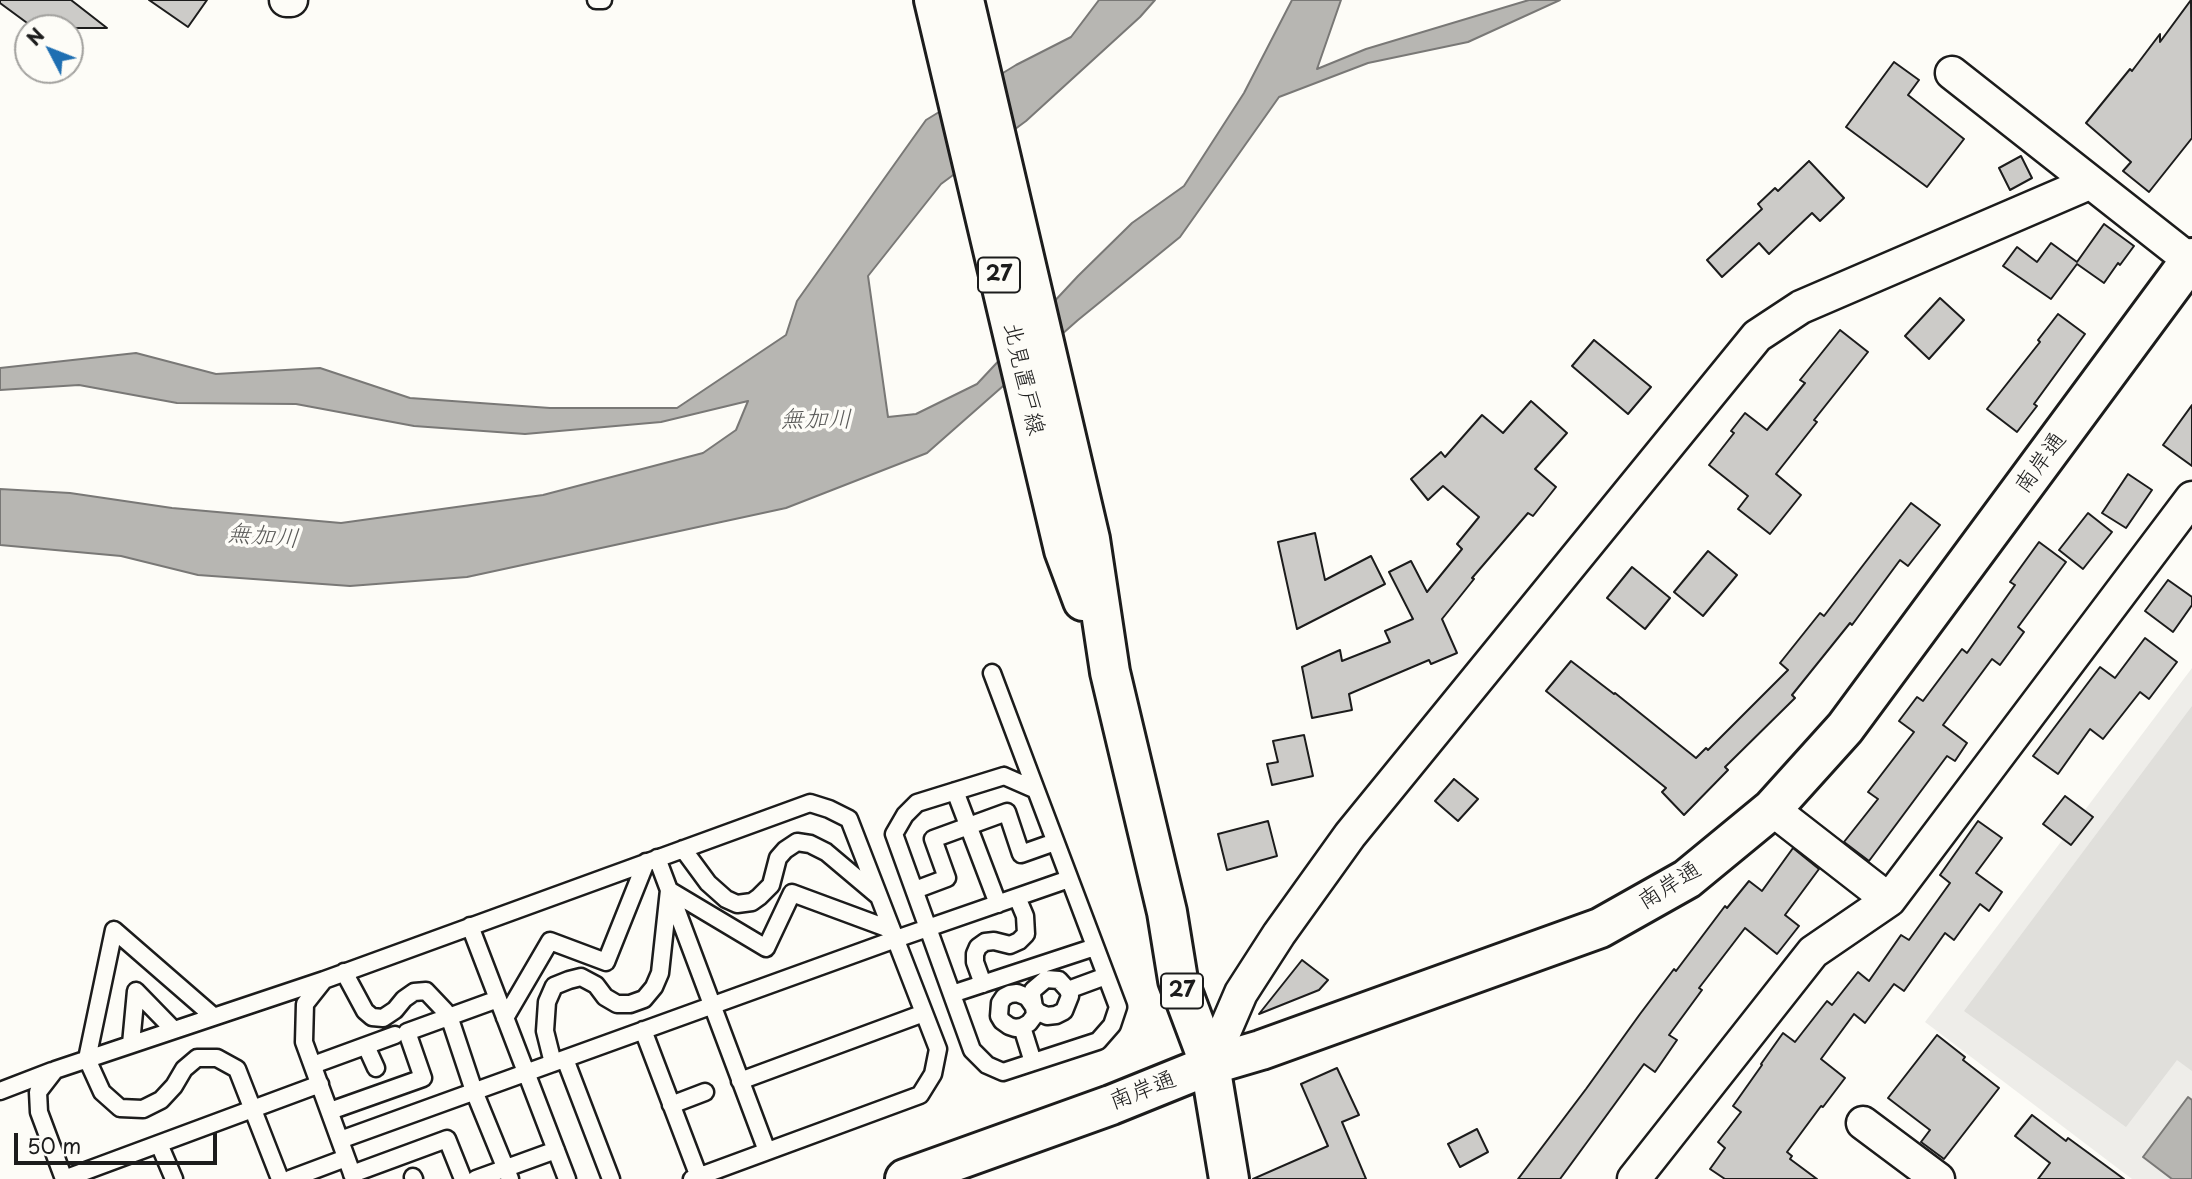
<!DOCTYPE html>
<meta charset="utf-8">
<style>
body{margin:0}
#map{position:relative;width:2192px;height:1179px;overflow:hidden;background:#fdfcf7;font-family:"Playpen Sans",sans-serif}
canvas{display:block}
.north{position:absolute;left:14px;top:14px;width:70px;height:70px;box-sizing:border-box;background:#fdfcf7;border:2px solid #a3a29f;border-radius:50%;rotate:312deg;font-size:19px;font-weight:700;line-height:28px;text-align:center;color:#1c1c1c}
.north::after{content:'';display:block;margin:auto;width:24px;height:32px;background:#1f6fb2;clip-path:polygon(50% 0,100% 100%,50% 72%,0 100%)}
.scale{position:absolute;left:14px;top:1133px;width:203px;height:32px;box-sizing:border-box;border:4px solid #1c1c1c;border-top:0;padding-left:9px;font-size:21px;line-height:24px;white-space:nowrap;color:#1c1c1c;-webkit-text-stroke:5px #fdfcf7;paint-order:stroke}
</style>
<div id="map">
<canvas width="2192" height="1179"></canvas>
<div class="north">N</div>
<div class="scale">50 m</div>
</div>
<script>
const g = document.querySelector('canvas').getContext('2d');
g.lineJoin = 'round';
function fillPath(path, color) {
  g.fillStyle = color;
  g.fill(path, 'evenodd');
}
function shape(rows) {
  const path = new Path2D();
  for (const r of rows) {
    path.moveTo(r[0], r[1]);
    for (let i = 2; i < r.length; i += 2) path.lineTo(r[i], r[i + 1]);
  }
  return path;
}
function trace(path, color, width, dash) {
  g.strokeStyle = color;
  g.lineWidth = width;
  g.lineCap = dash ? 'butt' : 'round';
  g.setLineDash(dash || []);
  g.stroke(path);
}
function write(font, color, halo, rows, align = 'center') {
  g.font = font + ' "Playpen Sans","Klee One",sans-serif';
  g.lineWidth = 7;
  g.setLineDash([]);
  g.textBaseline = 'middle';
  g.strokeStyle = halo;
  g.fillStyle = color;
  for (const [text, x, y, turn = 0] of rows) {
    g.save();
    g.translate(x, y);
    g.rotate((+turn || 0) * Math.PI / 180);
    g.textAlign = isNaN(turn) ? turn : align;
    if (halo) g.strokeText(text, 0, 0);
    g.fillText(text, 0, 0);
    g.restore();
  }
}
fillPath(shape([
 [2192,668,2192,1179,2132,1179,1925,1022]
]), '#eeede9');
fillPath(shape([
 [2192,706,2192,1071,2177,1060,2126,1127,1964,1011]
]), '#e0dfdb');
const water = shape([
 [1099,0,1155,0,1140,17,1026,121,941,184,868,276,888,417,916,414,977,384,1078,276,1132,223,1184,186,1244,93,1292,0,1341,0,1317,69,1366,49,1529,0,1560,0,1468,42,1368,63,1279,97,1180,237,1078,320,927,453,786,508,467,577,350,586,198,575,121,556,0,545,0,489,70,493,172,508,341,523,543,495,703,453,736,430,748,401,661,422,525,434,414,426,296,404,177,403,79,385,0,390,0,368,136,353,216,374,320,368,410,398,550,408,677,408,786,335,797,301,926,120,1016,65,1071,37,1099,0],
 [2188,1097,2192,1100,2192,1179,2172,1179,2143,1157,2188,1097]
]);
fillPath(water, '#b7b6b2');
trace(water, '#797876', 2);
const building = shape([
 [0,0,71,0,107,28,34,28,0,3,0,0],
 [149,0,207,0,188,27,149,0],
 [2191,0,2192,138,2149,192,2123,171,2131,162,2086,123,2130,69,2132,71,2160,34,2160,42,2191,0],
 [1894,62,1919,80,1908,95,1964,139,1927,187,1846,127,1894,62],
 [2021,156,2032,178,2010,190,1999,168,2021,156],
 [1809,161,1844,198,1820,221,1812,213,1769,254,1759,243,1722,277,1707,260,1762,209,1758,204,1775,188,1778,191,1809,161],
 [2104,224,2134,246,2120,265,2118,263,2104,283,2077,264,2051,299,2003,266,2017,247,2037,262,2051,243,2077,262,2104,224],
 [1940,298,1964,320,1929,359,1905,336,1940,298],
 [2058,314,2085,334,2034,404,2037,406,2017,432,1987,409,2040,342,2038,340,2058,314],
 [1840,330,1868,352,1814,420,1817,422,1776,474,1801,495,1770,534,1738,509,1748,496,1709,465,1734,433,1731,431,1745,413,1767,430,1805,383,1800,380,1840,330],
 [1594,340,1651,387,1628,414,1572,366,1594,340],
 [1531,401,1567,433,1535,469,1556,487,1533,516,1528,513,1472,578,1474,579,1442,619,1457,653,1431,664,1429,660,1349,694,1352,710,1312,718,1302,667,1340,650,1342,661,1390,642,1385,631,1413,619,1389,572,1411,561,1427,592,1462,549,1457,544,1479,517,1443,486,1428,500,1411,479,1441,452,1445,457,1482,415,1503,433,1531,401],
 [2192,405,2192,466,2163,445,2192,405],
 [2128,474,2152,490,2126,528,2102,513,2128,474],
 [1911,503,1940,525,1908,566,1900,560,1852,625,1850,623,1792,695,1795,698,1725,767,1728,770,1684,815,1662,792,1666,788,1546,691,1571,661,1614,694,1615,693,1696,758,1706,748,1708,750,1788,670,1780,663,1820,613,1824,616,1911,503],
 [2088,513,2112,532,2083,569,2059,550,2088,513],
 [1315,533,1325,580,1371,556,1385,584,1297,629,1278,542,1315,533],
 [2039,542,2066,562,2018,627,2024,632,2000,665,1992,659,1943,725,1967,743,1955,761,1947,756,1869,861,1844,842,1878,799,1868,792,1914,732,1899,721,1917,697,1923,701,1962,649,1967,653,2015,585,2010,582,2039,542],
 [1708,551,1737,575,1703,616,1674,592,1708,551],
 [1632,567,1670,598,1645,629,1607,598,1632,567],
 [2168,580,2192,597,2192,605,2173,632,2145,611,2168,580],
 [2145,638,2177,662,2149,699,2140,692,2103,739,2090,729,2058,774,2033,756,2100,667,2115,678,2145,638],
 [1304,735,1313,776,1272,785,1267,764,1278,762,1273,741,1304,735],
 [1454,779,1478,799,1458,821,1435,801,1454,779],
 [2065,796,2093,817,2071,845,2043,824,2065,796],
 [1268,821,1277,856,1227,870,1218,834,1268,821],
 [1978,821,2002,838,1976,873,2002,892,1989,911,1980,904,1954,940,1945,933,1904,991,1894,984,1865,1023,1854,1014,1821,1059,1845,1078,1823,1107,1821,1106,1787,1152,1792,1156,1790,1159,1817,1179,1725,1179,1710,1169,1725,1148,1718,1142,1741,1112,1733,1106,1762,1065,1761,1064,1783,1033,1795,1042,1827,1001,1832,1005,1858,972,1869,981,1901,935,1909,940,1950,883,1940,875,1978,821],
 [1793,848,1819,869,1785,915,1799,926,1777,954,1745,928,1699,988,1702,990,1669,1035,1677,1040,1655,1072,1644,1064,1560,1179,1518,1179,1586,1089,1640,1014,1674,969,1676,971,1725,906,1727,908,1749,881,1762,891,1793,848],
 [1302,960,1328,980,1319,990,1259,1014,1302,960],
 [1937,1035,1965,1057,1963,1060,1999,1088,1944,1159,1921,1142,1930,1130,1888,1098,1937,1035],
 [1337,1068,1359,1115,1342,1122,1366,1179,1253,1179,1328,1146,1301,1084,1337,1068],
 [2032,1115,2066,1141,2068,1138,2124,1179,2038,1179,2050,1163,2015,1136,2032,1115],
 [1477,1129,1488,1152,1460,1167,1448,1144,1477,1129]
]);
fillPath(building, '#cccbc8');
trace(building, '#1c1c1c', 2);
const lane = shape([
 [596,0,603,0],
 [992,673,1036,790],
 [1004,776,1036,790,1118,1007,1112,1025,1098,1041,1003,1072,987,1065,972,1050,894,834,905,815,917,803,1004,776],
 [955,791,998,904],
 [683,849,708,883,726,899,737,904,752,902,759,897,771,885,778,858,785,850,797,842,810,844,826,852,877,895],
 [657,858,767,1151],
 [915,890,947,878,933,839,1007,812,1021,854,1055,842],
 [470,926,567,1179],
 [344,972,365,1011,372,1017,383,1018,395,1010,404,999,414,992,426,991,445,1011,452,1025,474,1091,510,1179],
 [983,984,975,962,975,954,978,947,985,942,994,941,1010,945,1019,941,1026,934,1025,916,1017,897],
 [1068,990,1106,976],
 [952,994,1095,947],
 [1034,1007,1038,1012,1047,1016,1056,1015,1064,1011,1070,996,1068,990,1059,980,1046,979,1033,990,1032,995,1034,1007,1035,1015,1029,1023,1022,1027,1015,1028,1009,1026,1002,1021,999,1016,1000,1003,1004,997,1010,994,1017,993,1027,997,1034,1007],
 [213,1016,114,930,87,1059,102,1092,120,1108,143,1109,161,1100,174,1086,184,1069,197,1058,217,1058,237,1069,280,1179],
 [505,1018,550,941,606,962,646,862],
 [1022,1027,1033,1062],
 [643,1030,699,1177],
 [131,1044,136,991,173,1029],
 [366,1046,376,1068],
 [565,1059,611,1179],
 [553,1063,545,1031,547,1002,554,986,569,980,581,977,596,985,605,997,617,1004,630,1004,644,999,654,987,660,973,669,890,766,948,792,893,892,930],
 [313,1065,395,1035],
 [740,1081,924,1013],
 [0,1091,52,1071],
 [671,1105,705,1092],
 [330,1111,423,1078,407,1032,498,999],
 [340,1140,896,939,1069,879],
 [159,1144,174,1179],
 [352,1174,447,1139,463,1179],
 [413,1177,414,1179],
 [64,1179,39,1112,38,1092,55,1070,324,980],
 [64,1179,320,1084],
 [290,1179,346,1158],
 [354,1179,304,1042,305,1004,324,980,810,803,829,809,849,819,938,1049,933,1074,920,1095,692,1179],
 [476,1179,556,1150]
]);
const street = shape([
 [286,0,291,0],
 [1952,73,2192,262],
 [1772,809,1889,900],
 [1210,1065,1241,993,1279,934,1350,835,1757,336,1801,307,2089,183],
 [1863,1123,1938,1179],
 [1634,1179,1813,952,1889,900,2192,498]
]);
const secondary = shape([
 [905,1179,1111,1105,1210,1065,1261,1050,1600,928,1687,879,1772,809,1845,728,2192,258]
]);
const primary = shape([
 [934,0,1064,550,1083,601],
 [964,0,1090,539,1110,672,1167,912,1178,980,1210,1065,1229,1179]
]);
trace(lane, '#1c1c1c', 21);
trace(street, '#1c1c1c', 37);
trace(secondary, '#1c1c1c', 44);
trace(primary, '#1c1c1c', 44);
trace(lane, '#fdfcf7', 16);
trace(street, '#fdfcf7', 32);
trace(secondary, '#fdfcf7', 38);
trace(primary, '#fdfcf7', 38);
for (const [x, y, w] of [
 [999,275,42],
 [1182,991,42]
]) {
  const box = new Path2D();
  box.roundRect(x - w / 2, y - 17.5, w, 35, 5);
  g.fillStyle = '#fdfcf7';
  g.fill(box);
  trace(box, '#1c1c1c', 2);
}
write('bold 21px', '#1c1c1c', null, [
 ["27",999,275],
 ["27",1182,991]
]);
write('23px', '#1c1c1c', '#fdfcf7', [
 ["北見置戸線",1023,379,77],
 ["南岸通",2041,463,-54],
 ["南岸通",1670,886,-32],
 ["南岸通",1143,1091,-21]
]);
write('italic 24px', '#5a5a58', '#fdfcf7', [
 ["無加川",816,420],
 ["無加川",263,537,5]
]);
</script>
